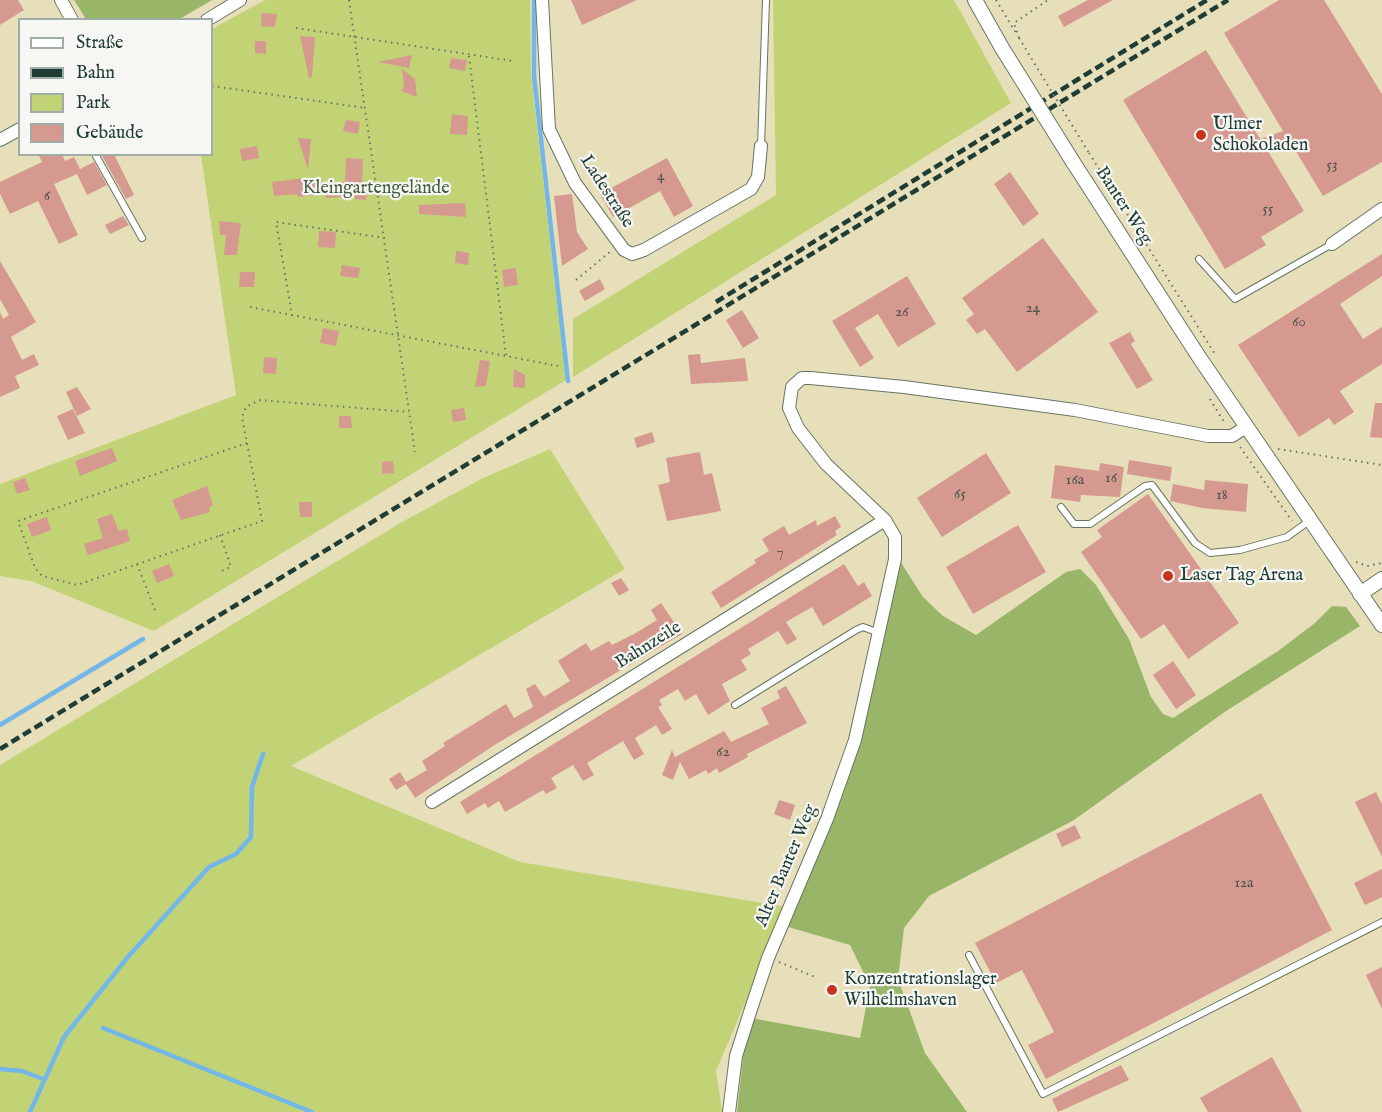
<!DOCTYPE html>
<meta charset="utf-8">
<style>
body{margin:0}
#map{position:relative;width:1382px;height:1112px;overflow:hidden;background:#e7dfba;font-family:"IM FELL English",serif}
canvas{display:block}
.legend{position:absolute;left:18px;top:18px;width:195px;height:138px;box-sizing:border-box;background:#f6f6f2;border:2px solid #a0aca6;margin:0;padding:8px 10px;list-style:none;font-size:18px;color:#1f3d34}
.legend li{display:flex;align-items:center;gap:12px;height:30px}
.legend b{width:30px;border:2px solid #a0aca6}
</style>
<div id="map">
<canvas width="1382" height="1112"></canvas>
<ul class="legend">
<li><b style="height:8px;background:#fff"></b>Straße</li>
<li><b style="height:8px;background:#1f3d34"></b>Bahn</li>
<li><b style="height:16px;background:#c2d376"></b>Park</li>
<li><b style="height:16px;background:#d59990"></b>Gebäude</li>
</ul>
</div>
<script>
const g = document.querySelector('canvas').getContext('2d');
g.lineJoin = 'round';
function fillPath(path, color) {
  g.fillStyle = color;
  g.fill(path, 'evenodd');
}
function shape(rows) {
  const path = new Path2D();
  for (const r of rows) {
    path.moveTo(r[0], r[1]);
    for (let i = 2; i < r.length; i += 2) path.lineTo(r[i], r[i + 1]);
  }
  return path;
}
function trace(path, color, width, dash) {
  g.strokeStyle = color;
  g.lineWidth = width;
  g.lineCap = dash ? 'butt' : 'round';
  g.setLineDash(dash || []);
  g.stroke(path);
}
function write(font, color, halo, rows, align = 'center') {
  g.font = font + ' "IM FELL English",serif';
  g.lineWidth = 4.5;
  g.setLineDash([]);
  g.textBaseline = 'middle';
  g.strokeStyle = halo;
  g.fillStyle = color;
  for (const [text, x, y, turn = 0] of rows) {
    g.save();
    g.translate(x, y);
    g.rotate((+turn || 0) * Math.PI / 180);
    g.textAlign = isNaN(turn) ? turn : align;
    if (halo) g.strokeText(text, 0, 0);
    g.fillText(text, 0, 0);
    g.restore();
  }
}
fillPath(shape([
 [265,0,530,0,531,74,566,380,154,631,31,581,0,576,0,484,236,395,201,155,212,154,212,29],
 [773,0,954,0,1011,103,573,377,573,319,776,195],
 [550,449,625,569,291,766,520,862,786,907,716,1071,722,1112,0,1112,0,765,402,522,481,479]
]), '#c2d376');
fillPath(shape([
 [74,0,212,0,178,20,86,19],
 [898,558,923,597,943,616,976,635,1066,572,1080,569,1096,585,1129,639,1151,697,1163,714,1173,718,1278,651,1315,623,1332,606,1346,607,1360,626,1226,711,1074,820,929,896,904,928,898,979,925,1053,967,1112,737,1112,745,1040,751,1018,860,1038,870,986,850,945,785,926,857,752]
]), '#99b567');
trace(shape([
 [534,0,534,76,568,381],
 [0,725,143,639],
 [103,1028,312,1112],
 [0,1069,22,1071,43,1079],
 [30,1112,64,1037,127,958,209,867,236,854,251,837,252,787,263,754]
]), '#73b7e9', 4.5);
fillPath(shape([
 [0,0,18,0,24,10,0,25],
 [571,0,637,0,582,25],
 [1088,0,1113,0,1064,27,1058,16],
 [1279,0,1324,0,1382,94,1382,162,1323,196,1289,140,1266,148,1304,211,1261,237,1266,245,1225,269,1123,100,1206,50,1260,139,1283,131,1224,33],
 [262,13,277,14,275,27,261,26],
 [300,36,315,37,312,77,309,78],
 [255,41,266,41,266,54,255,53],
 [412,55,409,68,378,62],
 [451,58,467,60,465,71,449,68],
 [402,69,415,79,417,97,401,91,404,87],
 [452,114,468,116,467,135,450,134],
 [346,120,360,122,358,134,343,131],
 [298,138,311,139,308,170],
 [257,146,259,158,242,161,240,149],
 [38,154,62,154,65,161,74,157,80,169,94,162,107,185,87,195,77,174,54,184,78,235,59,244,38,201,10,214,0,194,0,182,42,162],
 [101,154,114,154,134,195,126,199],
 [346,158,363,159,362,188,368,188,366,200,355,199,355,196,326,198,326,194,297,197,297,194,274,196,272,182,306,178,306,183,345,182],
 [667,158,693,206,674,217,660,191,613,217,600,194],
 [1010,172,1039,214,1023,226,994,184],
 [572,194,577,232,588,249,562,266,554,196],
 [465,203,466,217,419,214,419,205],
 [123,216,129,225,110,234,105,225],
 [219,221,241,223,237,255,224,255,226,235,220,235],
 [319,231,336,232,335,248,318,247],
 [1043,238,1098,312,1017,372,985,329,977,334,966,320,974,314,962,298],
 [456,251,469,253,468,265,455,263],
 [1382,254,1382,276,1340,304,1363,339,1382,327,1382,364,1340,391,1354,412,1334,425,1329,418,1299,437,1238,345],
 [0,261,36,322,11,337,22,360,34,354,39,365,15,376,20,388,0,397,0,312,3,319,9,315,0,299],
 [342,265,360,268,358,278,340,276],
 [516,268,518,285,504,287,502,270],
 [240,272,255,272,254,287,239,287],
 [907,276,936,324,898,347,878,314,855,328,874,358,860,367,832,321],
 [600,279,605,289,585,301,579,291],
 [742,310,759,338,743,348,726,320],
 [323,328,339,331,336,346,320,343],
 [1130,332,1135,341,1131,344,1153,380,1137,389,1109,343],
 [700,354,701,363,745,358,748,381,691,384,688,355],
 [264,357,277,358,276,374,263,373],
 [480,360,490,361,486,386,475,387],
 [514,369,525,375,525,388,513,387],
 [77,387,91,409,77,416,66,392],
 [1375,403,1382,403,1382,438,1370,437],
 [464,408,466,420,453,422,451,410],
 [73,409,85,433,68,440,57,416],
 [339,416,351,416,352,428,339,428],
 [652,432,655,442,637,448,634,438],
 [112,448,117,461,80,476,75,461],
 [700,452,704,475,712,473,721,511,667,521,658,485,670,482,666,458],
 [986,453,1011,493,942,537,917,498],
 [1129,460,1172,467,1170,481,1127,474],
 [393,461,394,473,382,474,382,462],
 [1100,463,1124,467,1120,497,1081,495,1080,502,1051,498,1055,465,1099,471],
 [25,478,30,490,17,494,13,482],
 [1205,480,1248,484,1246,512,1202,508,1170,501,1173,484,1204,490],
 [207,486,213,505,209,507,210,512,181,520,172,500],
 [1148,494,1239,623,1188,659,1164,624,1141,639,1081,552,1102,537,1097,530],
 [299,502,312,502,312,517,300,517],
 [112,514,119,531,127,529,130,541,88,555,84,544,103,538,97,519],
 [835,516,841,527,835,531,837,535,721,608,711,592,756,563,754,560,769,551,762,539,784,526,789,535,816,520,817,526],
 [47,517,51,530,32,537,27,524],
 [1018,525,1046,572,973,614,946,567],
 [169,564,174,576,157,583,152,571],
 [844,564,858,586,864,582,872,596,823,626,812,607,786,622,797,639,787,645,778,631,748,649,751,654,741,660,747,670,722,684,730,701,708,715,696,694,685,701,678,689,659,700,662,705,658,707,672,729,662,735,656,725,635,738,644,754,634,760,623,741,587,763,594,775,583,781,573,765,551,778,557,788,546,794,543,790,505,812,499,801,488,808,485,803,467,814,460,802],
 [621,578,629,590,619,596,611,583],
 [661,603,682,634,496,744,415,798,406,784,396,790,389,779,400,772,406,782,427,770,422,761,445,746,443,743,506,704,514,718,533,707,526,689,535,684,544,697,570,681,558,661,586,643,591,651,609,641,612,645,634,634,657,620,651,610],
 [1173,661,1196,695,1176,709,1153,675],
 [786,686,807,723,747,754,748,757,719,773,717,768,708,774,706,770,689,779,680,762,673,780,662,775,672,750,675,757,724,731,731,742,769,724,761,708,780,698,777,691],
 [1376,792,1382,804,1382,857,1355,802],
 [1261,793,1332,930,1046,1079,1028,1045,1054,1032,1022,970,996,983,975,943],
 [779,800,795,805,790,820,774,814],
 [1075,825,1081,838,1062,847,1056,834],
 [1382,869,1382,897,1365,905,1354,883],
 [1382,967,1382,1009,1366,975],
 [1272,1057,1302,1112,1208,1112,1200,1098],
 [1121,1065,1129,1080,1058,1112,1052,1099]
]), '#d59990');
const service = shape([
 [761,146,766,0],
 [95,154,142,238],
 [1199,259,1235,299,1332,244],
 [1061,507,1074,524,1090,524,1145,486,1152,485,1195,543,1210,553,1240,550,1287,537,1309,521],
 [735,705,856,630,863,627,879,633],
 [969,955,1043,1094,1382,922]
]);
const minor = shape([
 [61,0,72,20],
 [542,0,549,129,575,183,624,250,632,254,644,250,751,189,758,177,761,146],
 [207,20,240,0],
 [0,140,20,129],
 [1332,244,1382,209],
 [432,802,885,520],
 [729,1112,736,1056,751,1009,768,958,827,819,855,740,895,559,895,537,885,520,826,464,798,428,789,408,792,387,802,378,810,378,904,387,1075,410,1208,436,1232,436,1246,427]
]);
const tertiary = shape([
 [975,0,1002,48],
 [1073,162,1199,357,1382,625],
 [1360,594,1382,579]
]);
trace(service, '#657663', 8);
trace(minor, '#657663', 14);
trace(tertiary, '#657663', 16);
trace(shape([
 [349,0,415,452],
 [996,0,1016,33],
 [296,28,513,61],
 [1019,38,1014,23,1048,0],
 [469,56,506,356],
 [212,86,366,108],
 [1089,153,1215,354],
 [385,238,276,222,292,315,558,366],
 [576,280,611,251],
 [250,307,292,315],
 [1210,399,1224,422],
 [247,443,18,521,35,568,42,576,77,585,262,521,242,417,246,407,259,400,409,412],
 [1240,447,1292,521],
 [1278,449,1382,465],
 [220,535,231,567,221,571],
 [1356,562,1367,566,1382,563],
 [137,564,155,610],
 [779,962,815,977]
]), '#657663', 2, [1.5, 4.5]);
trace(service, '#fff', 6);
trace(minor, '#fff', 12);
trace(tertiary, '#fff', 14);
trace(shape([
 [716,302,1207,0],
 [0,749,1228,0]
]), '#1f3d34', 4.5, [9, 4.5]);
const tertiaryBridge = shape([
 [1002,48,1073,162]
]);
trace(tertiaryBridge, '#657663', 16, []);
trace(shape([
 [1019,38,1089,153]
]), '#657663', 2, [1.5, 4.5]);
trace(tertiaryBridge, '#fff', 14);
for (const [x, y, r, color] of [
 [1201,135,6,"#c8321e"],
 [1168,576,6,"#c8321e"],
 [832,990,6,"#c8321e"]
]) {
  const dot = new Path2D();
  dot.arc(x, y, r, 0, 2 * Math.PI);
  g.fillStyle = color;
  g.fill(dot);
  trace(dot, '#f6f6f2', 2);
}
write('15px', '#4c544b', null, [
 ["53",1332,166],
 ["4",661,177],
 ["6",47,197],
 ["55",1268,210],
 ["24",1033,309],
 ["26",902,313],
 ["60",1299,323],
 ["16",1111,479],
 ["16a",1075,481],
 ["65",960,495],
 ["18",1222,496],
 ["7",780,553],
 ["62",723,753],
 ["12a",1244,884]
]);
write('18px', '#1f3d34', '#f6f6f2', [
 ["Ulmer",1213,125],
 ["Schokoladen",1213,146],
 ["Laser Tag Arena",1180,576],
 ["Konzentrationslager",844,980],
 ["Wilhelmshaven",844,1001]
], 'left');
write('18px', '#405b41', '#f6f6f2', [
 ["Kleingartengelände",376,189]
]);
write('18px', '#1f3d34', '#f6f6f2', [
 ["Ladestraße",606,192,57],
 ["Banter Weg",1123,206,57],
 ["Bahnzeile",649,646,-32],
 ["Alter Banter Weg",787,866,-67]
]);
</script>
